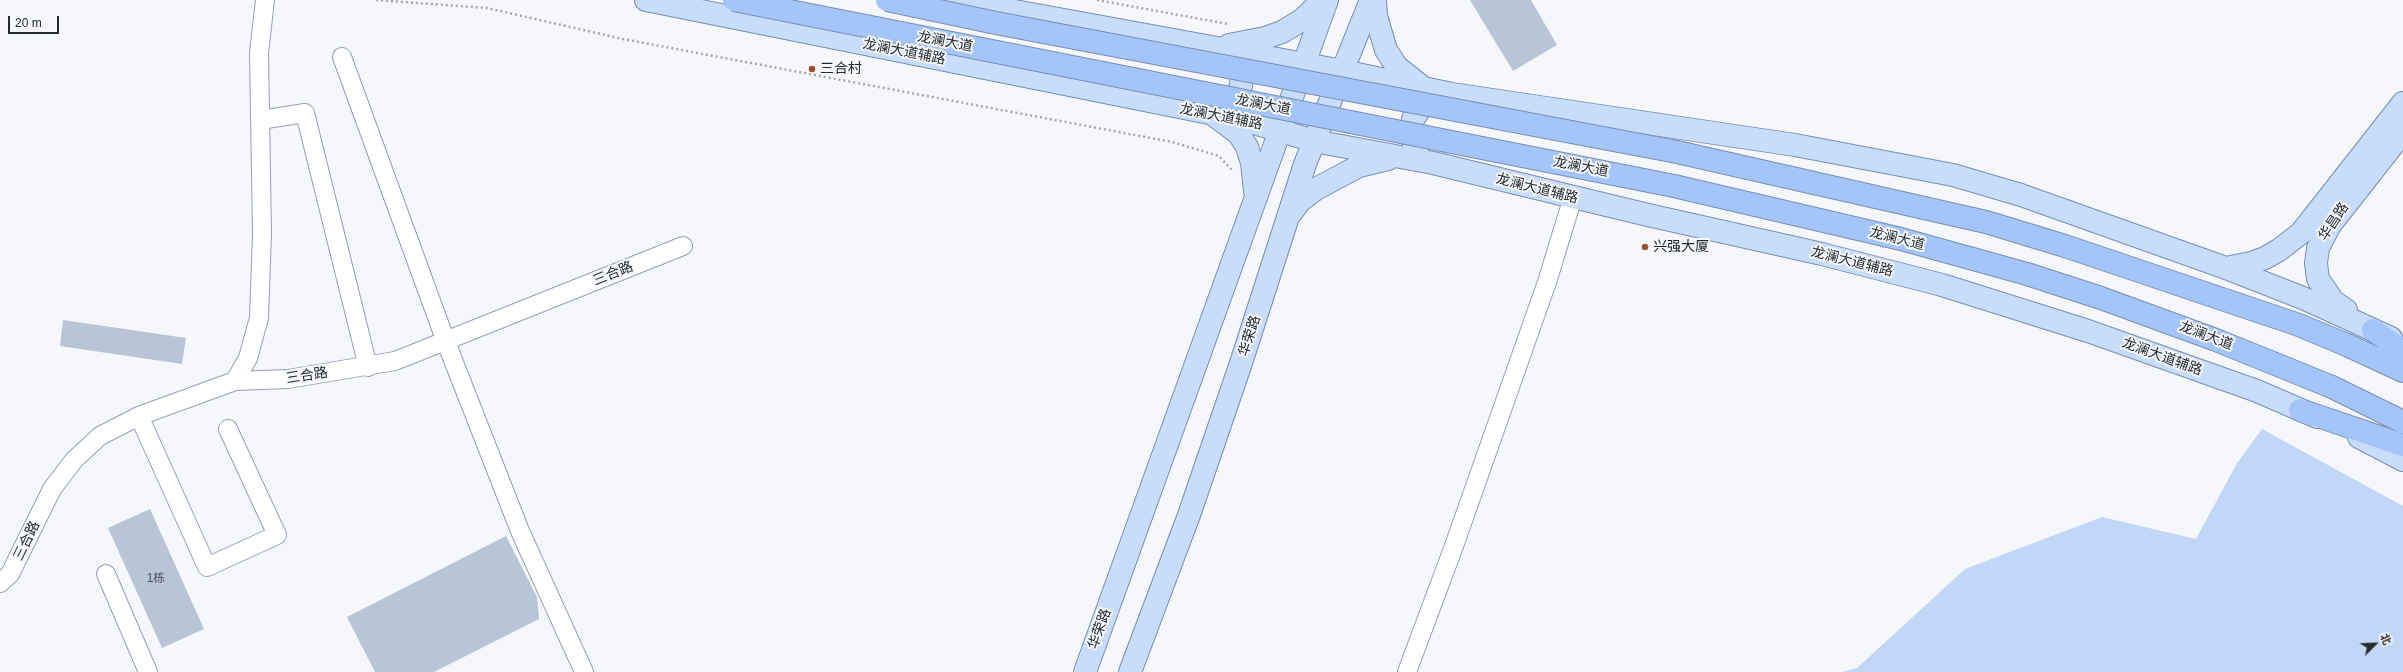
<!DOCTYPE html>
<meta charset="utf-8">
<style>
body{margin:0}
#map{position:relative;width:2403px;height:672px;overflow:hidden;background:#f5f7fb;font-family:Helvetica,"Noto Sans SC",sans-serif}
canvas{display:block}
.north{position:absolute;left:2355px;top:624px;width:40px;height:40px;-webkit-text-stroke:3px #f5f7fb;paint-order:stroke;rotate:66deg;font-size:11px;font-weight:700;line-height:16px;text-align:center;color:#252a31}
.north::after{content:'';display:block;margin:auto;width:14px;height:18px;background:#252a31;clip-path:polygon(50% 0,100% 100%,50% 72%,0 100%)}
.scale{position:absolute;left:8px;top:16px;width:51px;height:18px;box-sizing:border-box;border:2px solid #252a31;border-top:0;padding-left:5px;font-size:12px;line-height:14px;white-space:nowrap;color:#252a31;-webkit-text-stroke:3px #f5f7fb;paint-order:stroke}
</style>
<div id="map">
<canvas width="2403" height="672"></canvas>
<div class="north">北</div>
<div class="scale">20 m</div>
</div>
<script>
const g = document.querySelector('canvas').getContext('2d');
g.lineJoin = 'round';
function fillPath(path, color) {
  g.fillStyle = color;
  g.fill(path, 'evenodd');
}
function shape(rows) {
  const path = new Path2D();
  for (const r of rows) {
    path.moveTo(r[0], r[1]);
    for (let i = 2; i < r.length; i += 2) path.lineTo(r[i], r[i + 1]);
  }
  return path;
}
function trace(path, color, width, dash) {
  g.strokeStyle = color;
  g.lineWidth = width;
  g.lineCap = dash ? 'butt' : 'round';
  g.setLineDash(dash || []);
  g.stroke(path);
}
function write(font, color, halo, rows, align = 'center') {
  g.font = font + ' Helvetica,"Noto Sans SC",sans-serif';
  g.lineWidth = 4;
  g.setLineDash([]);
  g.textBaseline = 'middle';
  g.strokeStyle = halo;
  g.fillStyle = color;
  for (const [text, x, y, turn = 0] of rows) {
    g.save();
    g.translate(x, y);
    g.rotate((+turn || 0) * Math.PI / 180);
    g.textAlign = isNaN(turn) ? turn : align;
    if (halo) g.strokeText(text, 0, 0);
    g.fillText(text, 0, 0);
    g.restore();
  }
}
fillPath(shape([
 [2262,429,2403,506,2403,672,1842,672,1857,668,1965,569,2102,517,2196,539,2237,463]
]), '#c2d7f7');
fillPath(shape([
 [1470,0,1531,0,1557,45,1513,71],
 [63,320,186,338,182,364,60,346],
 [150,509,204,629,162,648,108,528],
 [506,536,537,597,539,619,434,672,375,672,347,617]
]), '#b9c5d7');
const minor = shape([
 [342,57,446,342,520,531,584,672],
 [260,120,305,113,368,367],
 [235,381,248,358,259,318,262,234,259,53,265,0],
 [139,416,207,567,277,535,228,429],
 [106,574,148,672],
 [0,583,10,574,52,489,74,460,100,436,139,416,235,381,288,379,395,361,683,246],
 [1407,672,1454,546,1547,282,1573,197]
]);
const major = shape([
 [646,0,1244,120,1314,141,1433,163,1648,215,1822,254,1942,285,2088,331,2257,391,2317,417],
 [954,0,1343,71,1452,94,1795,145,1953,175,2021,195,2226,268,2303,298,2391,338],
 [1375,0,1376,16,1386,50,1397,67,1421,86],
 [1229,45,1265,38,1282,32,1302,20,1323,0],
 [1220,111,1236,97,1241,86,1242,73,1237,58,1233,54],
 [1215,116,1239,134,1247,147,1252,163,1255,191],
 [1417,150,1411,137,1413,119,1425,102,1439,97],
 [1291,213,1300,201,1316,189,1359,166,1388,159],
 [2226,268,2251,263,2265,258,2279,250,2301,233,2403,103],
 [2346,310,2333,301,2318,279,2316,263,2318,248,2330,225,2403,132],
 [2359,437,2403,460],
 [1085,672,1327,0],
 [1130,672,1189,515,1241,363,1305,164,1371,0]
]);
const highway = shape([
 [2373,330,2403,351],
 [2347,345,2403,371],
 [2332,387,2403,422],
 [2300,410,2403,445]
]);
trace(minor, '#95a0b2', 20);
trace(major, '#788fb3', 24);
trace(highway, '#788fb3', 24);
trace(shape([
 [376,0,487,8,623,39,1172,142,1219,156,1232,170],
 [1097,0,1228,24]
]), '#a4a7ac', 2.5, [2, 3]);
trace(minor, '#fff', 18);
trace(major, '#c8dcfb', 22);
trace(highway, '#a4c5f9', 22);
const highwayBridge = shape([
 [734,0,1674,186,1901,239,2027,274,2101,298,2216,340,2332,387],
 [887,0,996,23,1677,152,1986,222,2065,246,2299,325,2347,345]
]);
trace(highwayBridge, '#788fb3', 24, []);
trace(highwayBridge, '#a4c5f9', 22);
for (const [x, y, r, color] of [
 [812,69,4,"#9b552c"],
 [1645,247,4,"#9b552c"]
]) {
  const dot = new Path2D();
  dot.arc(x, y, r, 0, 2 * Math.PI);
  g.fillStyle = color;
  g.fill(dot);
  trace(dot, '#f5f7fb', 1.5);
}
write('12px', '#4a515a', null, [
 ["1栋",156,579]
]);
write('14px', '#252a31', '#f5f7fb', [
 ["龙澜大道",945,42,11],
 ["龙澜大道辅路",904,52,11],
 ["龙澜大道",1263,105,11],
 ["龙澜大道辅路",1221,117,11],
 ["龙澜大道",1581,167,11],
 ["龙澜大道辅路",1537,189,14],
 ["华昌路",2334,222,-56],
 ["龙澜大道",1897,239,14],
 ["龙澜大道辅路",1852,262,14],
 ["三合路",613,274,-22],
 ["华荣路",1250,336,-72],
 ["龙澜大道",2206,336,21],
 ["龙澜大道辅路",2162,357,20],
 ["三合路",307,376,-9],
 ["三合路",27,541,-64],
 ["华荣路",1100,629,-71]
]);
write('14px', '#252a31', '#f5f7fb', [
 ["三合村",820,69],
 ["兴强大厦",1653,247]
], 'left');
</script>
